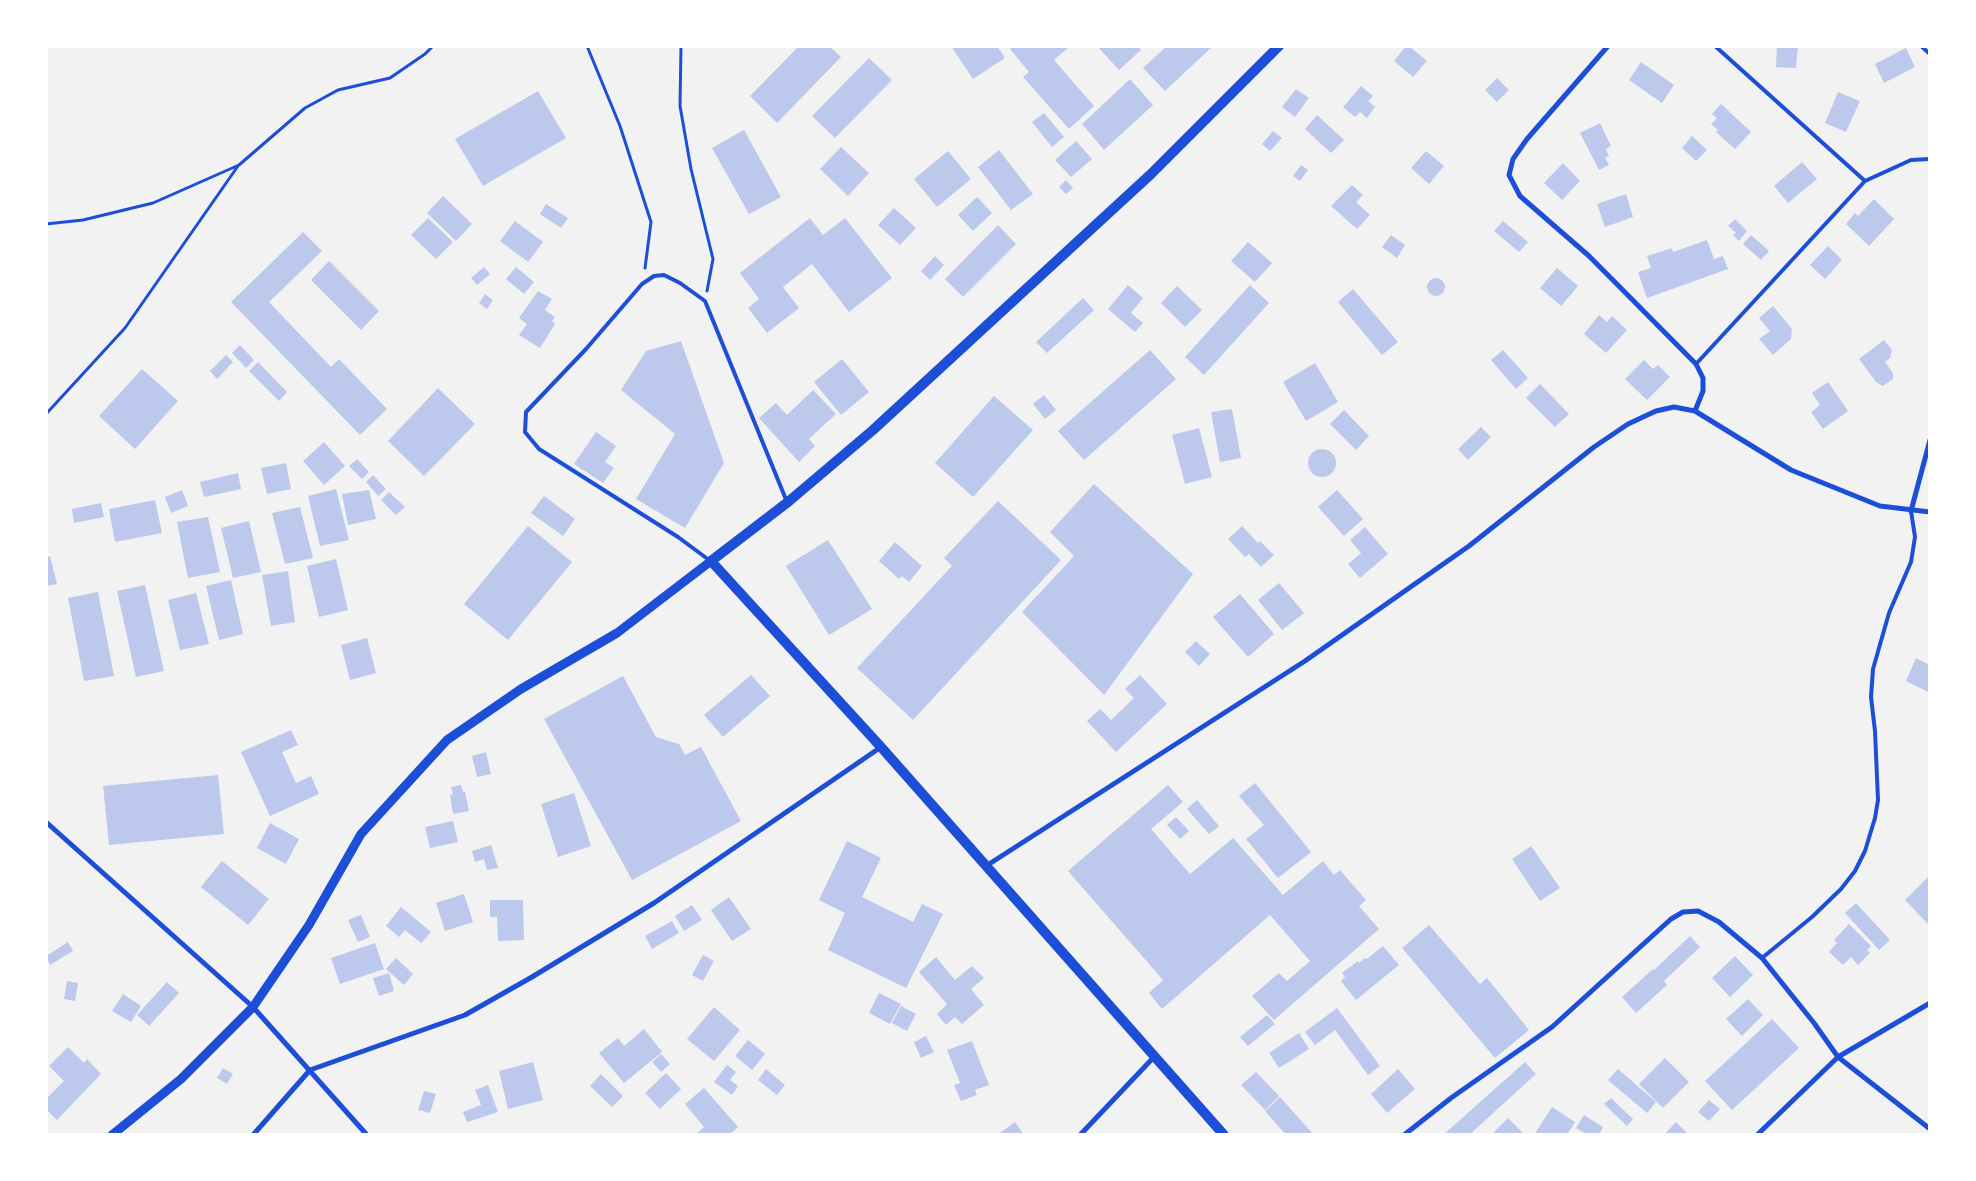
<!DOCTYPE html>
<style>
body{margin:0}
#map{position:relative;width:1976px;height:1181px;overflow:hidden;background:#f2f2f2;font-family:Cabin,sans-serif}
canvas{display:block}
.frame{position:absolute;inset:0;border:48px solid #fff;pointer-events:none}
</style>
<div id="map">
<canvas width="1976" height="1181"></canvas>
<div class="frame"></div>
</div>
<script>
const g = document.querySelector('canvas').getContext('2d');
g.lineJoin = 'round';
function fillPath(path, color) {
  g.fillStyle = color;
  g.fill(path, 'evenodd');
}
function shape(rows) {
  const path = new Path2D();
  for (const r of rows) {
    if (r.length === 3) {
      path.moveTo(r[0] + r[2], r[1]);
      path.arc(r[0], r[1], r[2], 0, 2 * Math.PI);
      continue;
    }
    path.moveTo(r[0], r[1]);
    for (let i = 2; i < r.length; i += 2) path.lineTo(r[i], r[i + 1]);
  }
  return path;
}
function trace(path, color, width, dash) {
  g.strokeStyle = color;
  g.lineWidth = width;
  g.lineCap = dash ? 'butt' : 'round';
  g.setLineDash(dash || []);
  g.stroke(path);
}
fillPath(shape([
 [799,46,829,46,841,57,777,123,750,96],
 [951,46,997,46,1005,58,973,79],
 [1013,46,1070,46,1054,60,1094,106,1069,129,1023,77,1029,72,1010,49],
 [1097,46,1138,46,1141,50,1119,70],
 [1167,46,1213,46,1165,91,1143,68],
 [1406,46,1409,46,1427,61,1413,77,1394,61],
 [1777,46,1798,46,1796,68,1776,67],
 [1906,48,1915,67,1884,83,1875,64],
 [869,58,892,80,835,138,812,116],
 [1641,62,1674,85,1662,103,1629,80],
 [1497,78,1509,90,1497,102,1485,90],
 [1130,79,1153,105,1104,150,1082,124],
 [1361,86,1373,96,1368,101,1375,107,1367,118,1360,112,1355,117,1343,107],
 [1296,89,1309,98,1295,117,1282,107],
 [538,91,566,138,483,186,455,139],
 [1838,92,1860,101,1846,132,1825,123],
 [1721,104,1751,132,1735,149,1716,132,1718,130,1711,124,1717,118,1712,114],
 [1044,113,1064,137,1052,147,1032,122],
 [1317,115,1344,140,1331,153,1305,129],
 [1600,123,1611,146,1606,149,1609,156,1605,158,1609,165,1599,170,1580,133],
 [744,130,781,197,749,214,712,148],
 [1273,131,1282,138,1270,151,1262,144],
 [1692,136,1707,150,1696,161,1682,148],
 [1076,141,1092,159,1071,177,1055,160],
 [841,147,869,173,848,196,820,169],
 [999,150,1033,194,1011,210,978,167],
 [948,151,971,179,937,207,914,179],
 [1426,151,1444,166,1429,184,1411,168],
 [1802,162,1817,179,1788,203,1774,186],
 [1563,163,1580,181,1562,200,1544,183],
 [1301,165,1308,170,1300,181,1293,176],
 [1066,180,1073,188,1066,194,1059,187],
 [1352,185,1363,195,1356,202,1370,215,1357,229,1331,206],
 [1626,194,1633,217,1605,227,1597,204],
 [443,196,472,224,456,241,427,213],
 [977,197,992,213,973,231,958,215],
 [1874,199,1894,219,1869,246,1846,224,1855,213,1858,216],
 [546,204,568,218,561,228,540,214],
 [894,208,916,228,900,245,878,225],
 [428,218,453,242,436,259,411,235],
 [810,218,823,235,845,218,892,278,849,312,812,264,783,287,799,308,767,333,748,308,759,299,740,273],
 [1735,219,1747,231,1739,241,1733,235,1736,233,1728,226],
 [515,221,543,242,528,262,500,241],
 [1503,221,1528,242,1519,252,1494,231],
 [998,225,1016,244,963,297,945,279],
 [303,232,322,251,269,302,331,367,339,359,387,409,360,435,231,302],
 [1391,235,1405,245,1397,258,1382,247],
 [1751,235,1769,251,1761,260,1743,244],
 [1707,240,1714,259,1723,256,1728,269,1647,298,1638,272,1651,268,1647,256,1672,248,1673,252],
 [1248,242,1272,263,1255,282,1231,261],
 [1828,246,1842,260,1825,279,1810,265],
 [935,256,944,265,930,280,921,271],
 [329,261,379,311,361,330,311,280],
 [484,267,490,274,477,285,471,278],
 [516,267,534,282,524,294,506,279],
 [1557,268,1578,286,1561,306,1540,288],
 [1436,287,9],
 [1128,285,1143,298,1131,313,1143,323,1135,332,1108,309],
 [1250,285,1269,303,1204,375,1185,357],
 [1177,286,1202,310,1185,327,1161,303],
 [1353,289,1398,342,1382,355,1338,302],
 [538,291,552,299,545,310,555,317,552,321,555,324,540,348,519,335,527,324,519,318],
 [485,294,493,300,487,309,479,303],
 [1083,298,1094,310,1047,353,1036,342],
 [1773,306,1792,329,1791,339,1773,355,1759,339,1770,331,1759,318],
 [1599,315,1607,322,1612,316,1627,330,1606,353,1584,334],
 [1884,340,1892,350,1890,358,1885,362,1893,373,1893,379,1883,386,1876,382,1859,359],
 [681,341,724,463,685,528,636,499,675,434,621,390,646,351],
 [240,345,254,360,246,368,232,353],
 [1150,350,1176,379,1084,460,1058,431],
 [1503,350,1528,378,1516,389,1491,360],
 [226,355,233,362,217,379,210,371],
 [842,359,869,392,841,415,814,382],
 [1644,360,1653,369,1658,365,1670,377,1647,400,1625,379],
 [258,362,287,392,279,401,249,371],
 [1315,363,1338,402,1306,421,1283,382],
 [142,369,178,401,135,449,99,416],
 [1828,382,1848,411,1823,429,1811,412,1820,405,1812,393],
 [1540,384,1569,414,1555,427,1526,398],
 [438,388,475,424,424,476,388,441],
 [813,390,836,414,809,439,815,446,799,462,759,418,776,403,787,415],
 [1044,395,1056,410,1045,419,1033,404],
 [994,396,1033,430,973,497,935,463],
 [1232,409,1241,458,1220,462,1211,412],
 [1344,410,1369,436,1356,450,1330,424],
 [1481,427,1491,437,1468,460,1458,449],
 [1199,428,1212,477,1185,484,1172,435],
 [596,432,616,446,605,462,614,468,603,483,574,464],
 [324,442,345,466,324,485,303,461],
 [1322,463,14],
 [357,459,369,472,362,479,349,466],
 [286,463,291,489,267,494,261,468],
 [238,473,241,489,204,497,200,482],
 [373,475,386,489,378,496,366,482],
 [1094,484,1193,574,1104,695,1022,612,1074,556,1050,532],
 [336,489,349,540,320,546,308,496],
 [182,490,188,506,171,513,165,497],
 [369,490,376,519,348,525,342,494],
 [1337,490,1363,519,1344,536,1318,507],
 [389,492,405,507,396,515,381,500],
 [544,496,575,519,563,536,531,513],
 [155,500,162,533,115,542,109,509],
 [998,501,1061,560,913,720,857,668,952,566,944,558],
 [101,503,104,517,74,523,72,509],
 [300,507,313,558,285,564,272,513],
 [208,517,220,572,188,578,177,522],
 [249,521,261,572,233,578,221,528],
 [528,526,572,562,508,640,464,604],
 [1242,526,1258,543,1260,541,1274,555,1261,567,1249,554,1245,557,1228,539],
 [1365,527,1388,554,1360,578,1348,564,1361,553,1350,540],
 [828,540,872,609,829,635,786,566],
 [895,542,922,566,909,582,902,576,899,579,879,561],
 [50,556,57,584,46,586,46,557],
 [336,559,348,610,319,617,307,566],
 [288,571,295,622,271,626,262,575],
 [231,580,243,634,219,640,206,586],
 [1279,583,1304,613,1282,630,1258,600],
 [145,585,164,671,136,677,117,591],
 [98,592,114,676,84,681,68,598],
 [196,593,209,644,180,650,168,600],
 [1240,594,1274,634,1248,657,1213,617],
 [367,638,376,673,350,680,341,645],
 [1196,641,1210,654,1199,666,1185,652],
 [1916,658,1930,665,1930,693,1906,681],
 [751,675,770,696,723,737,704,715],
 [1140,675,1167,704,1116,752,1087,721,1100,709,1111,720,1134,698,1125,689],
 [623,676,656,737,679,744,685,755,701,747,741,821,632,880,544,719],
 [291,730,298,745,282,752,296,783,311,776,319,794,270,816,241,752],
 [486,752,491,774,477,777,472,756],
 [218,775,224,834,109,845,103,786],
 [1255,783,1311,852,1278,878,1246,839,1264,825,1239,796],
 [461,785,463,792,465,792,469,811,453,814,450,795,453,794,451,787],
 [1168,785,1183,802,1151,829,1190,874,1233,838,1283,895,1323,861,1334,875,1340,870,1366,900,1359,906,1379,929,1274,1020,1252,996,1279,973,1287,981,1310,961,1270,915,1162,1009,1149,993,1163,980,1068,871],
 [574,793,591,846,558,857,541,804],
 [1197,800,1219,826,1209,834,1187,809],
 [1176,817,1189,831,1180,839,1167,825],
 [453,821,458,842,430,848,425,827],
 [270,823,299,839,286,864,257,848],
 [847,841,881,858,862,897,913,922,922,904,943,914,906,988,828,950,845,913,819,900],
 [491,845,498,868,487,870,484,859,475,862,472,851],
 [1531,846,1560,888,1540,901,1512,859],
 [222,861,269,899,248,925,201,887],
 [1928,877,1930,879,1930,926,1905,900],
 [464,894,473,922,445,931,436,903],
 [729,897,751,929,732,941,711,910],
 [490,900,523,900,524,940,498,941,497,917,490,917],
 [1856,903,1890,940,1879,950,1845,913],
 [692,905,702,920,684,931,675,916],
 [401,907,431,932,421,943,405,930,399,937,386,926],
 [361,915,370,937,358,942,348,920],
 [672,921,679,933,652,949,645,936],
 [1849,924,1871,946,1867,950,1870,953,1858,965,1851,957,1843,965,1829,952,1837,943,1834,940],
 [1429,925,1480,984,1487,978,1529,1030,1495,1058,1402,948],
 [1690,936,1700,947,1664,981,1667,985,1636,1013,1622,997,1653,969,1654,970],
 [68,942,73,951,50,965,46,956],
 [375,943,384,969,340,984,331,958],
 [1383,946,1399,965,1356,1000,1341,981,1345,977,1342,973,1358,961,1359,963,1365,958,1367,959],
 [703,955,714,961,703,981,692,975],
 [1735,956,1753,975,1730,997,1712,978],
 [936,957,955,980,972,966,984,978,971,989,984,1005,962,1024,955,1017,946,1025,937,1014,947,1004,919,972],
 [396,958,413,974,404,985,386,969],
 [389,973,394,991,379,996,373,978],
 [67,981,78,983,75,1001,64,999],
 [167,982,179,993,149,1026,137,1015],
 [879,993,901,1004,890,1024,869,1013],
 [123,994,141,1006,131,1022,112,1011],
 [1748,999,1763,1015,1742,1036,1726,1019],
 [901,1006,916,1014,907,1031,892,1023],
 [714,1007,740,1030,714,1061,687,1039],
 [1337,1008,1380,1066,1368,1075,1335,1030,1315,1045,1305,1032],
 [1267,1015,1275,1024,1248,1046,1240,1037],
 [1772,1019,1799,1048,1732,1110,1705,1081],
 [644,1029,662,1052,624,1083,599,1053,618,1038,624,1046],
 [1299,1033,1309,1049,1279,1068,1269,1053],
 [926,1036,934,1052,921,1058,914,1042],
 [748,1040,765,1054,752,1070,735,1056],
 [972,1041,989,1085,975,1090,977,1095,961,1101,954,1085,960,1083,947,1050],
 [68,1047,84,1063,87,1059,101,1074,57,1120,46,1109,46,1099,64,1081,49,1066],
 [661,1054,670,1064,661,1072,652,1062],
 [1665,1058,1689,1082,1663,1108,1639,1084],
 [533,1062,543,1100,508,1109,499,1071],
 [1525,1062,1536,1074,1469,1135,1443,1135],
 [727,1065,736,1072,730,1080,738,1086,732,1095,714,1082],
 [223,1068,233,1074,227,1084,217,1078],
 [766,1069,785,1085,777,1095,758,1080],
 [1398,1069,1415,1089,1387,1113,1371,1094],
 [1618,1069,1656,1102,1647,1113,1608,1080],
 [1256,1072,1279,1096,1265,1110,1241,1085],
 [666,1073,681,1089,660,1109,645,1093],
 [601,1074,623,1096,612,1107,590,1086],
 [488,1085,498,1112,467,1122,463,1112,481,1105,475,1090],
 [704,1088,738,1127,729,1135,698,1135,697,1133,704,1127,685,1104],
 [424,1091,436,1094,430,1113,418,1110],
 [1280,1097,1314,1135,1286,1135,1265,1111],
 [1611,1098,1633,1119,1627,1126,1604,1104],
 [1709,1100,1720,1109,1709,1121,1698,1112],
 [1552,1107,1575,1122,1567,1135,1534,1135],
 [1584,1115,1603,1127,1599,1135,1594,1133,1588,1135,1576,1128],
 [1508,1118,1523,1133,1521,1135,1491,1135],
 [1015,1122,1024,1135,997,1135],
 [1676,1122,1689,1135,1664,1135]
]), '#bdc9ec');
trace(shape([
 [587,46,620,126,651,222,645,268],
 [681,46,680,106,691,169,713,259,707,291],
 [46,224,83,220,153,203,239,165,305,108,338,90,390,78,425,54,433,46],
 [46,414,125,328,238,166],
 [46,735,46,743]
]), '#1d4ed8', 3);
trace(shape([
 [1715,46,1865,181],
 [1921,46,1930,54],
 [1696,364,1865,181,1911,160,1930,159],
 [709,560,678,537,539,449,525,432,526,412,586,349,642,284,654,276,664,275,680,283,705,301,787,502],
 [1762,958,1812,917,1841,889,1855,871,1865,851,1875,818,1878,800,1875,731,1871,697,1873,669,1889,613,1911,562,1915,537,1911,511]
]), '#1d4ed8', 4);
trace(shape([
 [1608,46,1527,139,1513,159,1509,175,1520,196,1589,256,1696,364,1703,378,1703,391,1695,411],
 [1911,511,1930,440],
 [46,822,253,1007,367,1135],
 [986,866,1305,661,1469,546,1594,447,1628,424,1656,411,1674,407,1695,411,1791,470,1880,506,1930,512],
 [1930,1003,1838,1057,1930,1129],
 [253,1135,310,1070,465,1015,532,977,654,903,881,747],
 [1080,1135,1154,1057],
 [1404,1135,1451,1098,1552,1027,1671,919,1683,912,1698,911,1719,922,1762,958,1814,1023,1838,1057,1757,1135]
]), '#1d4ed8', 5);
trace(shape([
 [112,1135,181,1079,253,1007,309,925,361,834,447,740,521,689,617,633,711,561]
]), '#1d4ed8', 9);
trace(shape([
 [1224,1135,881,747,711,561,788,502,873,430,1151,174,1279,46]
]), '#1d4ed8', 10);
</script>
